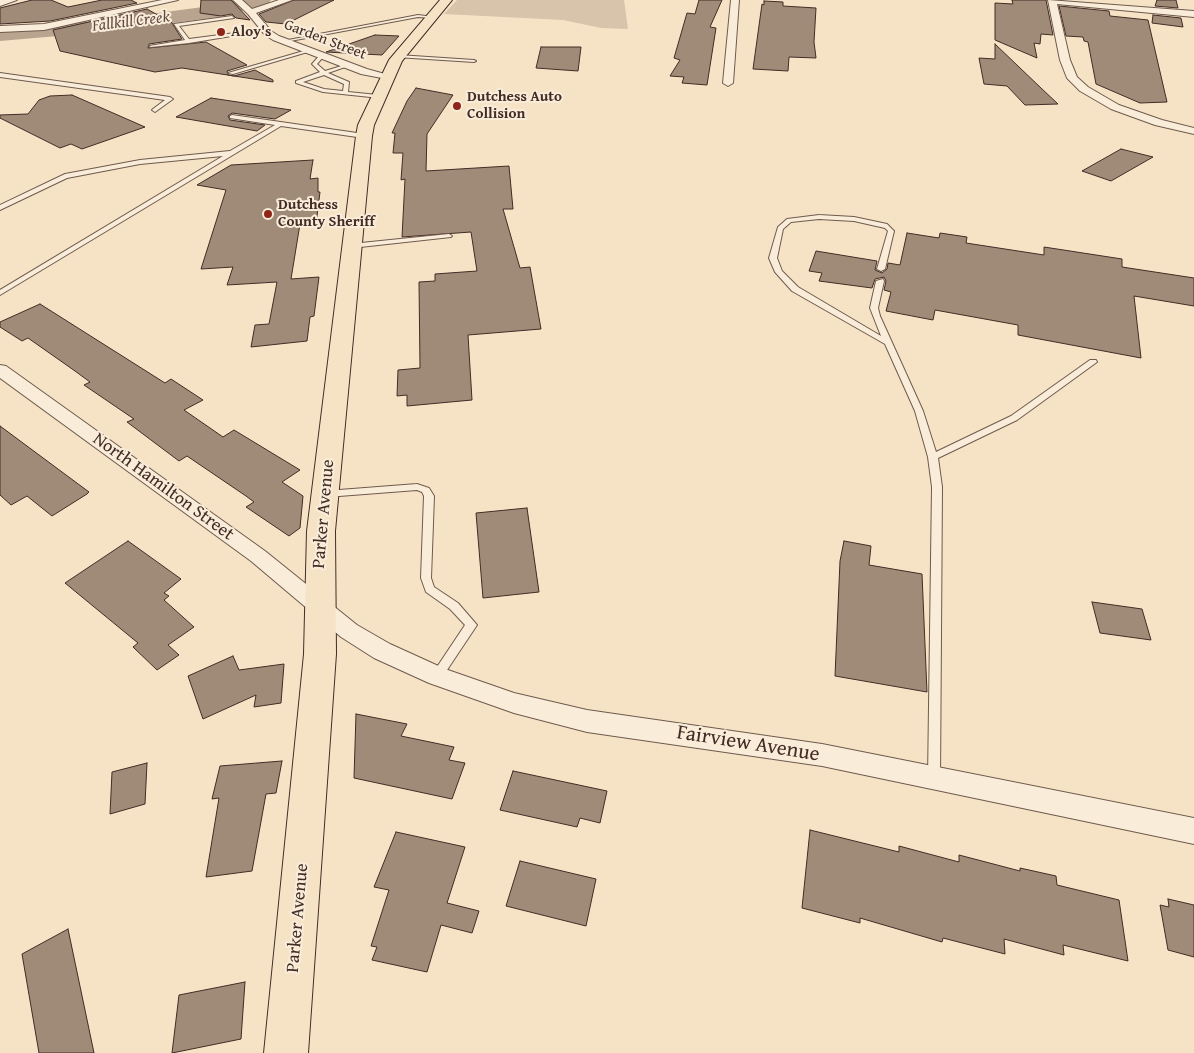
<!DOCTYPE html>
<style>
body{margin:0}
canvas{display:block;background:#f6e3c6}
</style>
<canvas width="1194" height="1053"></canvas>
<script>
const g = document.querySelector('canvas').getContext('2d');
g.lineJoin = 'round';
function fillPath(path, color) {
  g.fillStyle = color;
  g.fill(path, 'evenodd');
}
function shape(rows) {
  const path = new Path2D();
  for (const r of rows) {
    path.moveTo(r[0], r[1]);
    for (let i = 2; i < r.length; i += 2) path.lineTo(r[i], r[i + 1]);
  }
  return path;
}
function trace(path, color, width, dash) {
  g.strokeStyle = color;
  g.lineWidth = width;
  g.lineCap = dash ? 'butt' : 'round';
  g.setLineDash(dash || []);
  g.stroke(path);
}
function write(font, color, halo, rows, align = 'center') {
  g.font = font + ' "Gentium Book Plus",serif';
  g.lineWidth = 4;
  g.setLineDash([]);
  g.textBaseline = 'middle';
  g.strokeStyle = halo;
  g.fillStyle = color;
  for (const [text, x, y, turn = 0] of rows) {
    g.save();
    g.translate(x, y);
    g.rotate((+turn || 0) * Math.PI / 180);
    g.textAlign = isNaN(turn) ? turn : align;
    if (halo) g.strokeText(text, 0, 0);
    g.fillText(text, 0, 0);
    g.restore();
  }
}
fillPath(shape([
 [457,0,624,0,628,29,601,28,563,20,444,14]
]), '#d7c4ab');
fillPath(shape([
 [238,0,271,0,268,4,218,17,105,32,0,41,0,29,105,20,218,5,238,0]
]), '#b9a58f');
const building = shape([
 [32,0,51,0,68,7,102,0,131,0,137,3,50,21,0,24,0,8,32,0],
 [201,0,231,0,250,20,236,18,232,14,221,16,200,13,201,0],
 [294,0,334,0,286,24,266,22,259,14,294,0],
 [699,0,722,0,710,27,716,28,707,85,682,83,684,77,670,76,680,60,674,58,687,13,695,14,699,0],
 [1012,0,1046,0,1053,35,1041,34,1040,44,1034,43,1037,58,995,40,995,3,1013,4,1012,0],
 [1157,0,1176,0,1178,8,1155,6,1157,0],
 [764,1,783,2,783,6,816,8,814,42,816,58,789,57,788,71,753,69,762,4,764,5,764,1],
 [1059,6,1109,11,1110,16,1148,20,1167,102,1140,103,1096,84,1088,42,1084,41,1083,37,1066,36,1059,6],
 [147,9,172,23,182,39,149,44,148,48,206,42,247,65,227,71,228,75,234,76,255,70,273,80,273,82,182,68,155,72,60,51,53,30,147,9],
 [1153,15,1181,18,1183,27,1152,23,1153,15],
 [375,35,399,36,382,55,326,52,375,35],
 [995,44,1041,88,1058,104,1025,105,1007,86,984,84,979,58,995,59,995,44],
 [541,47,581,47,578,71,536,68,541,47],
 [416,88,453,95,427,134,426,171,509,166,513,209,503,209,520,268,530,267,541,329,468,335,472,400,407,406,407,395,397,396,398,370,420,368,419,282,435,281,435,274,477,271,471,232,402,237,405,179,401,180,403,153,393,153,395,133,392,133,407,101,416,88],
 [72,95,145,127,82,149,71,144,60,148,0,118,0,115,28,114,39,100,50,96,72,95],
 [211,98,291,110,275,119,232,113,228,116,230,120,265,125,257,131,176,117,211,98],
 [1121,149,1153,157,1111,181,1082,171,1121,149],
 [313,160,310,179,318,178,318,192,320,192,316,224,300,224,291,279,319,277,314,316,310,317,307,341,251,347,255,325,269,324,277,282,227,285,233,267,201,269,226,190,197,185,231,165,313,160],
 [907,233,939,238,940,233,967,237,966,243,1044,255,1044,247,1122,259,1122,267,1194,278,1194,306,1134,296,1141,358,1018,335,1018,325,935,310,933,320,886,311,891,292,884,290,886,281,884,277,875,279,872,288,819,281,822,273,809,271,816,251,877,261,875,270,882,273,887,269,888,263,900,265,907,233],
 [40,304,165,383,171,379,203,400,184,410,223,437,234,430,300,470,282,482,303,496,300,528,289,536,246,507,254,502,246,496,187,456,179,461,127,422,134,419,84,385,90,382,75,371,28,338,22,341,0,327,0,322,40,304],
 [0,426,89,492,87,494,52,516,27,496,11,505,0,495,0,426],
 [527,508,539,592,483,598,476,513,527,508],
 [128,541,181,579,164,593,169,596,164,600,194,627,168,645,179,655,157,670,133,647,138,643,65,583,128,541],
 [844,541,871,546,869,565,922,574,927,692,835,676,840,561,844,541],
 [1092,602,1142,609,1151,640,1100,633,1092,602],
 [233,656,239,670,284,664,281,703,254,707,256,695,203,719,188,676,233,656],
 [356,714,407,724,401,736,454,747,449,760,465,763,452,799,354,778,356,714],
 [282,761,276,793,266,794,252,871,206,877,219,798,212,799,220,766,282,761],
 [147,763,145,804,110,814,112,772,147,763],
 [513,771,607,791,600,823,580,818,577,827,500,810,513,771],
 [810,830,899,852,899,846,959,862,959,855,1020,871,1020,868,1056,876,1057,885,1119,900,1128,961,1063,945,1064,955,1004,939,1005,954,943,938,942,942,860,918,860,923,802,908,810,830],
 [396,832,465,847,447,903,479,911,472,933,441,925,427,972,372,960,377,947,371,946,389,890,374,887,396,832],
 [520,861,596,879,586,926,506,906,520,861],
 [1168,899,1194,905,1194,957,1168,950,1160,905,1169,907,1168,899],
 [68,929,94,1053,39,1053,22,954,68,929],
 [245,982,241,1039,172,1053,179,995,245,982]
]);
fillPath(building, '#a08b79');
trace(building, '#422c25', 1);
const lane = shape([
 [418,15,434,17,432,18,418,17,285,42,283,41,418,15],
 [232,16,234,18,179,26,189,39,266,29,268,30,189,43,151,47,149,46,185,40,174,24,232,16],
 [307,50,311,51,233,74,228,73,307,50],
 [320,55,324,56,317,64,325,71,348,64,348,66,328,73,349,82,348,92,378,95,380,96,380,98,323,92,296,83,296,81,320,72,312,64,320,55],
 [324,75,344,84,343,91,324,89,303,82,324,75],
 [398,55,474,60,476,61,474,62,396,57,398,55],
 [0,73,170,97,173,99,155,112,152,110,153,109,165,100,0,77,0,73],
 [232,115,364,134,367,136,364,138,281,126,0,295,0,290,223,156,140,164,67,178,2,209,0,210,0,205,65,174,140,160,230,151,275,125,230,118,230,116,232,115],
 [819,215,854,217,887,224,894,231,885,269,881,271,877,269,888,231,885,228,854,221,819,219,791,222,783,229,777,258,782,271,798,287,881,336,870,308,876,281,883,279,884,281,878,308,880,316,923,411,936,452,1011,416,1090,360,1096,360,1097,362,1017,420,938,458,942,487,940,779,939,783,934,785,929,783,928,779,932,487,928,457,915,411,885,344,792,291,775,272,769,258,778,227,787,219,819,215],
 [449,234,452,236,451,237,351,248,348,246,351,244,449,234],
 [417,484,429,488,434,496,431,578,434,587,458,603,477,625,441,679,437,681,433,679,431,676,465,625,450,609,426,592,421,578,424,496,422,492,417,490,326,497,321,494,326,491,417,484]
]);
const street = shape([
 [0,0,17,0,0,6,0,0],
 [162,0,178,0,44,30,0,32,0,26,44,24,162,0],
 [233,0,242,0,252,9,279,0,292,0,256,13,271,31,279,36,367,69,392,76,387,79,361,74,273,40,265,35,248,14,233,0],
 [731,0,739,0,733,83,728,86,723,83,731,0],
 [1048,0,1194,11,1194,17,1057,4,1070,60,1077,77,1088,87,1119,105,1162,120,1194,128,1194,134,1155,125,1111,109,1080,91,1067,78,1060,60,1048,0],
 [0,365,6,366,265,551,357,625,390,644,445,669,514,693,587,710,822,744,1194,818,1194,844,822,766,587,732,514,713,429,683,374,658,341,637,251,561,0,378,0,365]
]);
const primary = shape([
 [440,0,452,0,402,61,374,125,372,136,335,531,336,654,308,1053,264,1053,304,654,307,531,356,136,358,125,389,60,440,0]
]);
trace(lane, '#6f5a4d', 2);
trace(street, '#6f5a4d', 2);
trace(primary, '#422c25', 2);
fillPath(lane, '#f9edda');
fillPath(street, '#f9edda');
fillPath(primary, '#f6e3c6');
for (const [x, y, r, color] of [
 [221,32,5,"#8f2418"],
 [457,106,5,"#8f2418"],
 [268,214,5,"#8f2418"]
]) {
  const dot = new Path2D();
  dot.arc(x, y, r, 0, 2 * Math.PI);
  g.fillStyle = color;
  g.fill(dot);
  trace(dot, '#f9edda', 2);
}
write('bold 15px', '#422c25', '#f9edda', [
 ["Aloy's",231,32],
 ["Dutchess Auto",467,97],
 ["Collision",467,114],
 ["Dutchess",278,205],
 ["County Sheriff",278,222]
], 'left');
write('15px', '#422c25', '#f9edda', [
 ["Garden Street",325,40,21]
]);
write('italic 16px', '#604a40', '#f9edda', [
 ["Fallkill Creek",131,22,-7]
]);
write('18px', '#422c25', '#f9edda', [
 ["North Hamilton Street",163,487,36],
 ["Parker Avenue",324,514,-85],
 ["Parker Avenue",298,918,-85]
]);
write('21px', '#422c25', '#f9edda', [
 ["Fairview Avenue",748,744,9]
]);
</script>
